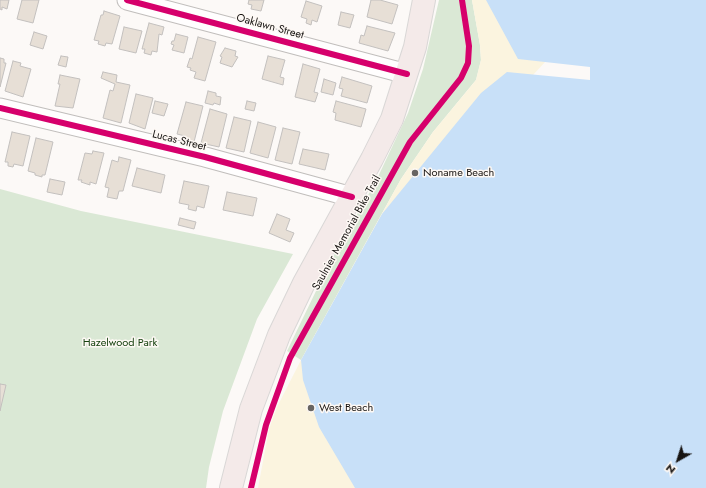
<!DOCTYPE html>
<style>
body{margin:0}
#map{position:relative;width:706px;height:488px;overflow:hidden;background:#fcf9f7;font-family:Jost,sans-serif}
canvas{display:block}
.north{position:absolute;left:658px;top:440px;width:40px;height:40px;-webkit-text-stroke:3px #fef9f5;paint-order:stroke;rotate:219deg;font-size:11px;font-weight:700;line-height:16px;text-align:center;color:#171412}
.north::after{content:'';display:block;margin:auto;width:14px;height:18px;background:#171412;clip-path:polygon(50% 0,100% 100%,50% 72%,0 100%)}
</style>
<div id="map">
<canvas width="706" height="488"></canvas>
<div class="north">N</div>
</div>
<script>
const g = document.querySelector('canvas').getContext('2d');
g.lineJoin = 'round';
function fillPath(path, color) {
  g.fillStyle = color;
  g.fill(path, 'evenodd');
}
function shape(rows) {
  const path = new Path2D();
  for (const r of rows) {
    path.moveTo(r[0], r[1]);
    for (let i = 2; i < r.length; i += 2) path.lineTo(r[i], r[i + 1]);
  }
  return path;
}
function trace(path, color, width, dash) {
  g.strokeStyle = color;
  g.lineWidth = width;
  g.lineCap = dash ? 'butt' : 'round';
  g.setLineDash(dash || []);
  g.stroke(path);
}
function write(font, color, halo, rows, align = 'center') {
  g.font = font + ' Jost,sans-serif';
  g.lineWidth = 3;
  g.setLineDash([]);
  g.textBaseline = 'middle';
  g.strokeStyle = halo;
  g.fillStyle = color;
  for (const [text, x, y, turn = 0] of rows) {
    g.save();
    g.translate(x, y);
    g.rotate((+turn || 0) * Math.PI / 180);
    g.textAlign = isNaN(turn) ? turn : align;
    if (halo) g.strokeText(text, 0, 0);
    g.fillText(text, 0, 0);
    g.restore();
  }
}
fillPath(shape([
 [439,0,472,0,480,45,481,60,476,80,433,132,401,179,301,360,287,351,331,260,376,181,408,113,423,69],
 [0,189,81,211,293,254,257,319,223,411,209,467,206,488,0,488]
]), '#dae8d5');
fillPath(shape([
 [472,0,516,0,546,61,533,75,376,488,258,488,269,429,277,407,301,360,401,179,433,132,476,80,481,60,480,45]
]), '#fbf4df');
fillPath(shape([
 [486,0,706,0,706,488,355,488,319,427,303,380,301,360,382,214,481,93,507,72,590,80,590,67,518,59]
]), '#c8e0f8');
const building = shape([
 [0,0,9,0,7,9,2,7,2,10,0,9,0,0],
 [22,0,39,0,33,23,17,19,22,0],
 [249,0,264,0,261,11,251,9,252,5,248,4,249,0],
 [371,0,380,0,398,5,392,24,367,17,371,0],
 [306,1,322,6,317,22,312,20,311,25,306,23,307,19,301,17,306,1],
 [104,11,120,16,112,44,106,43,105,46,98,44,99,41,94,40,101,15,103,15,104,11],
 [341,12,354,15,350,28,338,25,341,12],
 [149,23,164,27,162,35,159,34,157,52,152,51,151,55,144,53,145,49,142,49,149,23],
 [367,26,395,33,388,51,359,43,361,35,364,36,367,26],
 [124,27,142,31,136,53,119,49,124,27],
 [34,32,47,36,43,49,30,45,34,32],
 [176,34,188,37,184,53,172,50,174,45,171,44,172,41,174,41,176,34],
 [198,37,216,42,205,81,194,78,196,72,190,70,191,68,187,67,190,58,192,59,198,37],
 [225,48,236,51,235,56,238,57,232,67,220,63,222,57,220,56,225,48],
 [61,56,68,57,66,67,58,65,61,56],
 [268,56,285,60,280,77,284,78,283,85,262,79,268,56],
 [0,58,4,59,4,63,6,63,0,87,0,58],
 [13,61,21,63,20,66,31,69,23,97,5,91,13,61],
 [303,64,320,69,314,92,318,93,315,102,295,97,303,64],
 [103,72,117,75,116,82,130,85,121,123,103,118,110,90,113,91,115,84,101,78,103,72],
 [60,75,80,79,73,108,55,106,60,84,58,84,60,75],
 [342,77,372,86,367,103,341,96,343,89,339,88,342,77],
 [324,79,336,83,333,95,321,92,324,79],
 [208,91,216,93,216,96,221,97,220,105,214,103,213,105,205,103,208,91],
 [136,94,153,98,145,129,129,123,136,94],
 [155,101,168,104,164,116,152,113,155,101],
 [247,101,256,103,254,111,245,109,247,101],
 [336,101,366,109,361,127,335,120,336,113,333,112,336,101],
 [186,102,203,106,194,142,185,140,185,136,177,134,186,102],
 [210,109,227,114,219,147,201,143,210,109],
 [234,117,251,121,244,152,226,148,234,117],
 [258,122,276,127,268,158,250,153,258,122],
 [283,128,300,132,292,164,275,160,283,128],
 [12,132,30,136,23,166,14,164,13,167,8,166,8,162,5,162,12,132],
 [36,138,53,142,45,175,42,175,42,177,35,175,35,173,28,171,36,138],
 [303,149,329,154,325,170,299,164,303,149],
 [93,151,104,153,96,184,90,182,90,185,81,182,82,180,78,180,85,153,92,154,93,151],
 [119,157,131,160,123,191,119,191,117,199,107,197,109,188,105,187,112,160,118,162,119,157],
 [137,168,165,175,161,193,132,186,137,168],
 [50,179,65,182,62,195,47,192,50,179],
 [184,181,209,186,204,208,197,206,196,211,188,209,189,205,179,203,184,181],
 [227,192,257,198,253,216,223,210,227,192],
 [277,214,290,219,286,230,294,233,290,242,269,233,277,214],
 [180,218,196,222,194,229,178,225,180,218],
 [0,384,6,385,0,411,0,384]
]);
fillPath(building, '#e7dfd6');
trace(building, '#c3c0be', 1);
const minor = shape([
 [127,0,407,74],
 [0,108,205,157,352,197]
]);
const major = shape([
 [231,488,251,409,279,335,304,283,372,159,392,119,415,47,424,0]
]);
trace(minor, '#c1bebc', 21);
trace(major, '#d9d7d6', 24);
trace(minor, '#fffefe', 19);
trace(major, '#f4eae9', 22);
trace(shape([
 [127,0,407,74],
 [0,108,205,157,352,197],
 [251,488,266,425,290,358,410,142,461,78,468,63,469,46,462,0]
]), '#d6006c', 6);
for (const [x, y, r, color] of [
 [415,173,4,"#676462"],
 [311,408,4,"#676462"]
]) {
  const dot = new Path2D();
  dot.arc(x, y, r, 0, 2 * Math.PI);
  g.fillStyle = color;
  g.fill(dot);
  trace(dot, '#fef9f5', 1.5);
}
write('11px', '#171412', '#fef9f5', [
 ["Oaklawn Street",270,27,15],
 ["Lucas Street",179,141,14],
 ["Saulnier Memorial Bike Trail",347,233,-61]
]);
write('11px', '#171412', '#fef9f5', [
 ["Noname Beach",423,173],
 ["West Beach",319,408]
], 'left');
write('11px', '#16420f', '#fef9f5', [
 ["Hazelwood Park",120,343]
]);
</script>
